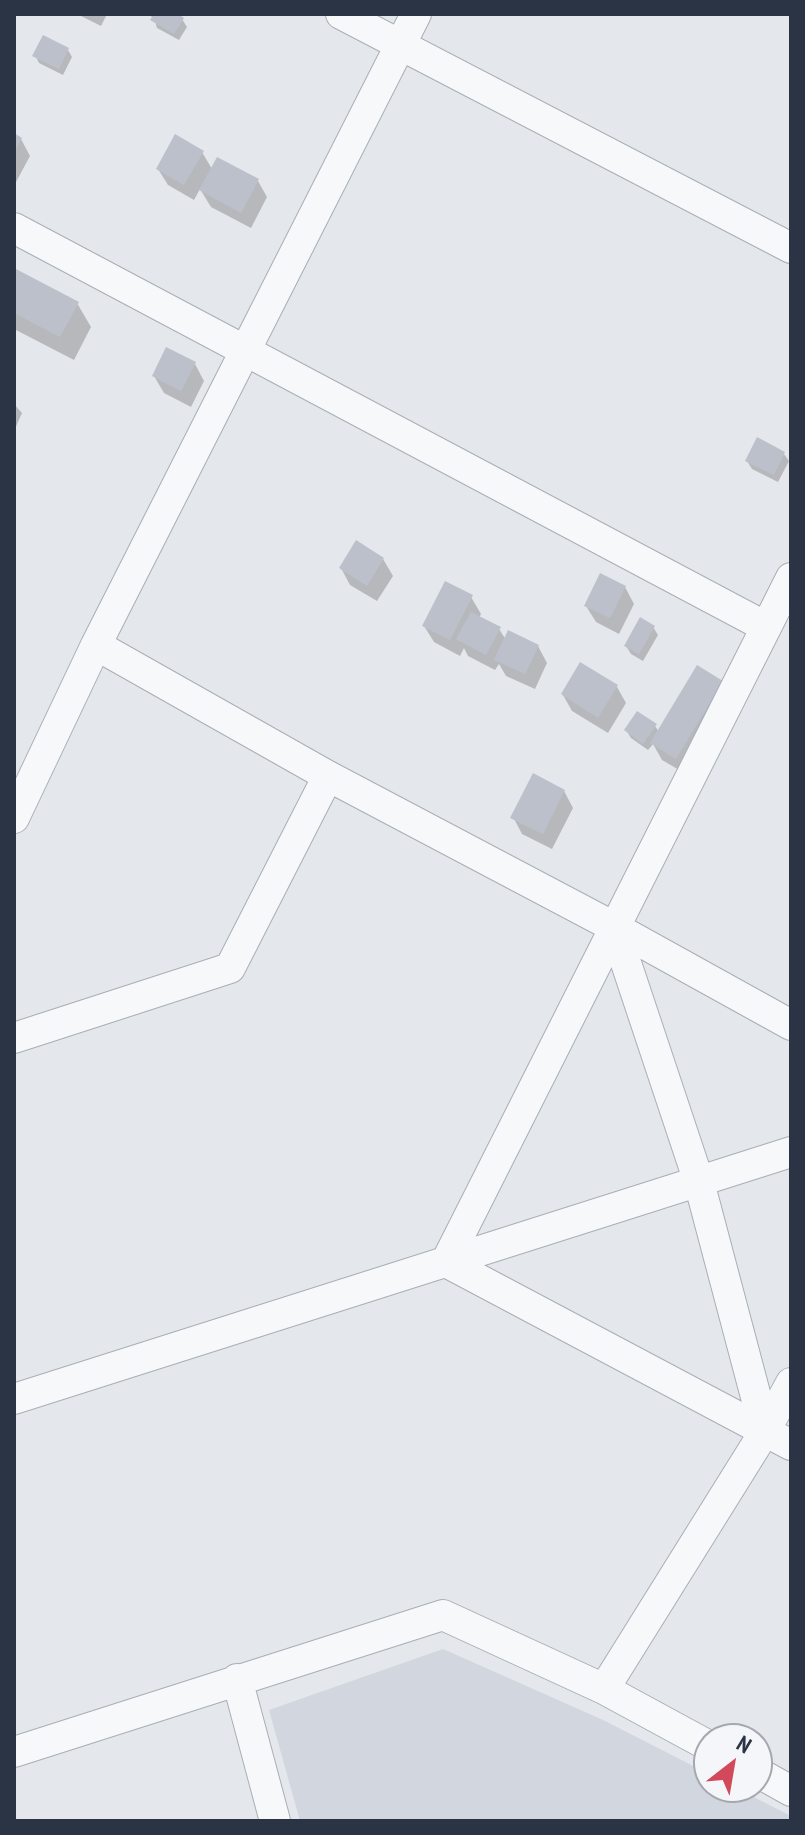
<!DOCTYPE html>
<style>
body{margin:0}
#map{position:relative;width:805px;height:1835px;overflow:hidden;background:#e4e7ec;font-family:"PT Sans Narrow",sans-serif}
canvas{display:block}
.frame{position:absolute;inset:0;border:16px solid #2b3445;pointer-events:none}
.north{position:absolute;left:693px;top:1723px;width:80px;height:80px;box-sizing:border-box;background:#f4f6f9;border:2px solid #a4a8b1;border-radius:50%;rotate:31deg;font-size:22px;font-weight:700;line-height:32px;text-align:center;color:#2b3445}
.north::after{content:'';display:block;margin:auto;width:28px;height:36px;background:#d1495b;clip-path:polygon(50% 0,100% 100%,50% 72%,0 100%)}
</style>
<div id="map">
<canvas width="805" height="1835"></canvas>
<div class="frame"></div>
<div class="north">N</div>
</div>
<script>
const g = document.querySelector('canvas').getContext('2d');
g.lineJoin = 'round';
function fillPath(path, color) {
  g.fillStyle = color;
  g.fill(path, 'evenodd');
}
function shape(rows) {
  const path = new Path2D();
  for (const r of rows) {
    path.moveTo(r[0], r[1]);
    for (let i = 2; i < r.length; i += 2) path.lineTo(r[i], r[i + 1]);
  }
  return path;
}
function trace(path, color, width, dash) {
  g.strokeStyle = color;
  g.lineWidth = width;
  g.lineCap = dash ? 'butt' : 'round';
  g.setLineDash(dash || []);
  g.stroke(path);
}
fillPath(shape([
 [443,1649,603,1720,709,1774,709,1787,734,1787,791,1816,791,1821,300,1821,269,1710]
]), '#d2d6de');
fillPath(shape([
 [77,14,107,14,101,26],
 [147,14,174,14,182,19,187,27,179,40,157,28,154,18],
 [68,50,72,57,63,75,39,63,35,55],
 [14,135,21,139,30,156,15,184],
 [202,152,212,169,258,181,267,197,251,228,211,207,200,189,194,200,168,185,158,169],
 [14,270,77,303,91,327,74,360,14,329],
 [195,364,204,381,191,407,164,393,154,376],
 [14,404,22,413,14,431],
 [784,454,789,461,778,482,752,469,747,461],
 [383,559,393,576,377,601,350,585,341,568],
 [625,587,634,604,619,634,596,622,586,606],
 [471,597,481,614,479,618,499,629,506,640,538,646,547,663,535,689,506,676,499,664,495,670,468,656,464,648,460,656,434,642,424,626],
 [653,627,658,635,643,661,631,654,626,646],
 [721,682,686,774,662,760,653,744,648,750,631,738,626,730,655,726,659,732],
 [617,687,626,703,608,733,572,711,563,695],
 [564,791,573,808,552,849,522,834,513,817]
]), '#0003');
fillPath(shape([
 [154,14,178,14,184,18,174,34,150,20],
 [43,35,69,48,59,69,32,56],
 [14,133,22,138,14,153],
 [175,134,204,151,184,185,156,169],
 [217,157,259,179,241,213,199,190],
 [14,268,79,302,60,337,14,313],
 [166,347,196,362,181,391,152,376],
 [757,437,785,452,774,475,745,461],
 [356,540,384,558,367,586,339,568],
 [600,573,626,586,610,618,584,606],
 [445,581,473,595,450,640,422,626],
 [471,612,501,627,486,655,456,639],
 [640,617,655,626,639,654,624,646],
 [508,630,539,645,525,674,494,660],
 [580,662,618,685,598,718,561,694],
 [697,665,723,681,676,759,650,743],
 [637,711,657,724,643,744,624,730],
 [533,773,565,790,543,834,510,818]
]), '#bbc0ca');
const minor = shape([
 [341,14,791,248],
 [14,228,766,627],
 [791,578,446,1262,791,1445],
 [96,645,328,776,614,927,791,1025],
 [14,818,96,645,416,14],
 [614,927,699,1182,765,1431],
 [14,1038,230,968,328,776],
 [14,1399,791,1152],
 [237,1679,275,1821],
 [604,1689,765,1431,791,1383],
 [14,1752,443,1615,604,1689,709,1746],
 [757,1772,791,1791]
]);
trace(minor, '#a9aeb7', 32);
trace(minor, '#f7f8fa', 30);
</script>
